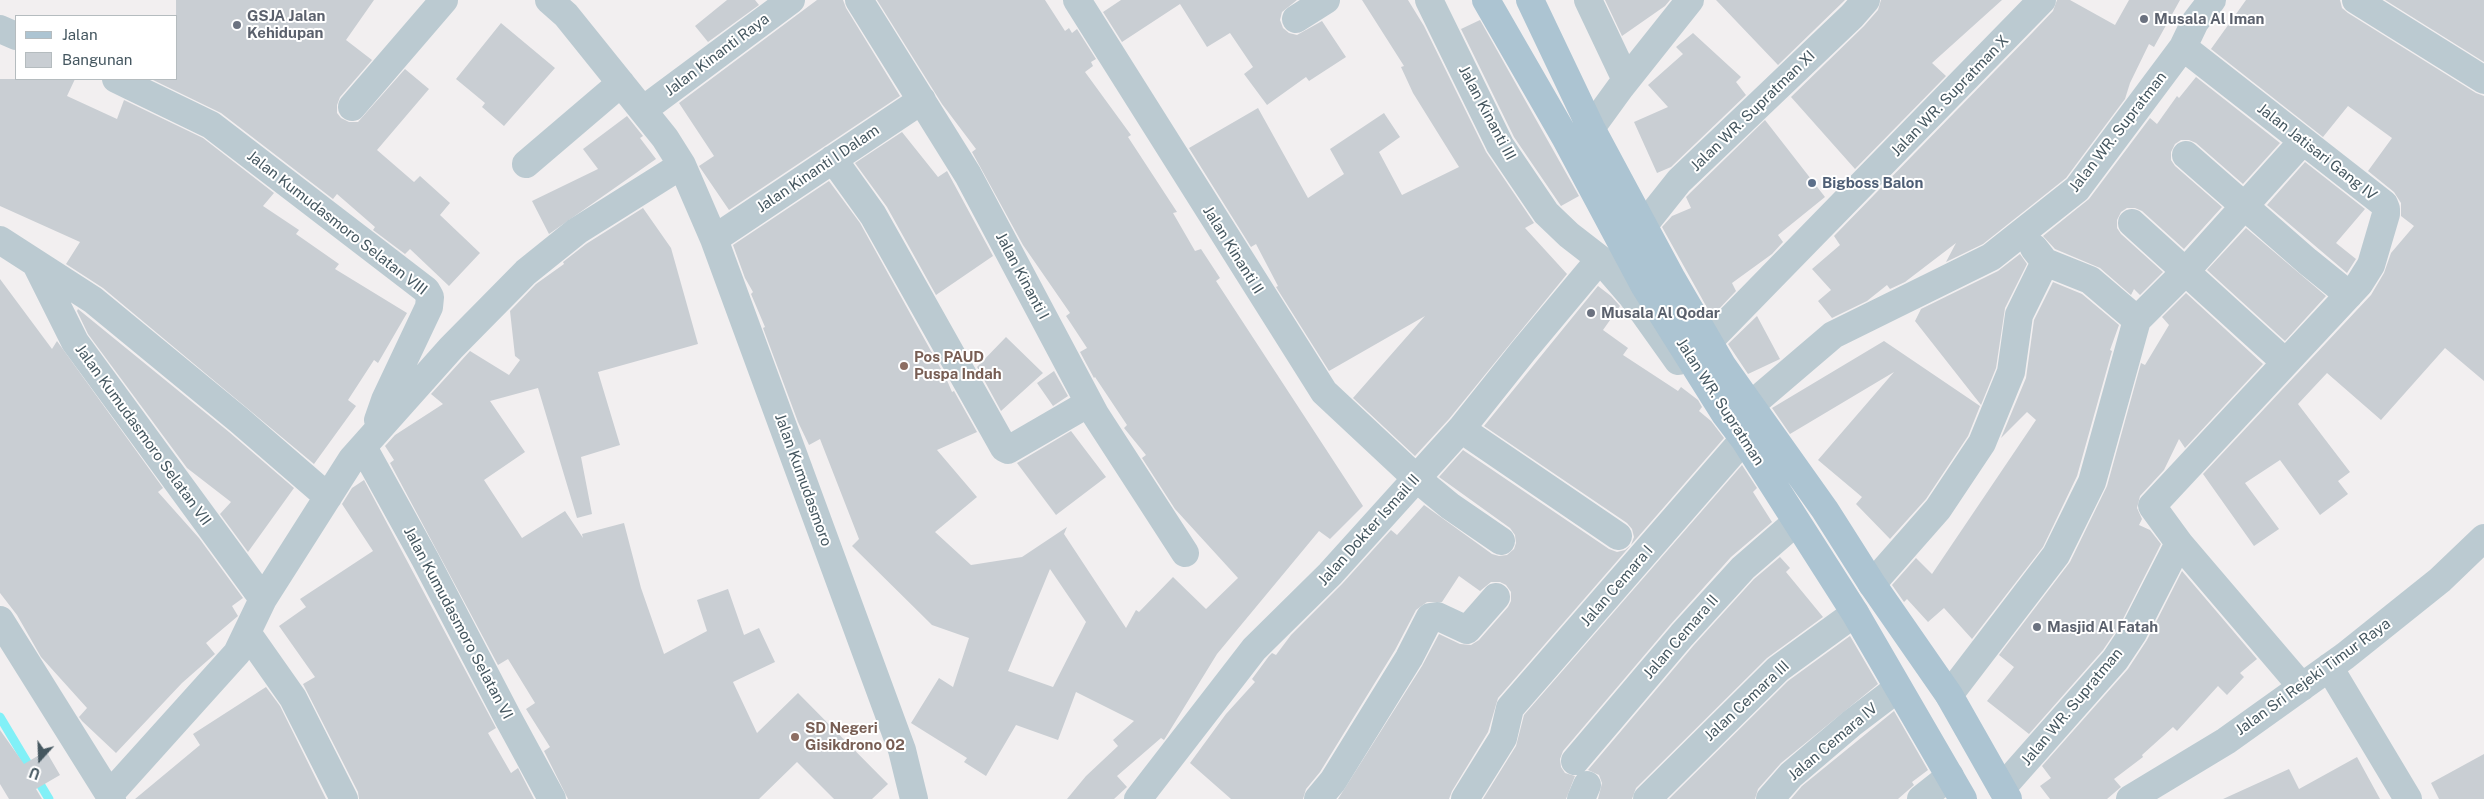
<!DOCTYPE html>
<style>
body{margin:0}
#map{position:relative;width:2484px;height:799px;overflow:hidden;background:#f2eff0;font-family:"Public Sans",sans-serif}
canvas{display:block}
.legend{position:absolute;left:15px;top:15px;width:162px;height:65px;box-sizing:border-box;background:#fff;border:1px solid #b5bcbf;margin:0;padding:6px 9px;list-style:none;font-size:15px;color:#455760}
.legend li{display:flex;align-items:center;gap:10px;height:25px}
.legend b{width:25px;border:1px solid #b5bcbf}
.north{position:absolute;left:15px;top:734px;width:50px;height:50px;-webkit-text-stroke:4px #fff;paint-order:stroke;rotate:200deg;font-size:14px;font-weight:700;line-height:20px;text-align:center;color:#455760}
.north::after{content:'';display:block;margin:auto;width:18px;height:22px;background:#455760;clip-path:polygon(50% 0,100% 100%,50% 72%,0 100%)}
</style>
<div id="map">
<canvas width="2484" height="799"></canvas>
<ul class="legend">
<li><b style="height:6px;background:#acc4d2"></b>Jalan</li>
<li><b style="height:14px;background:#c9ced3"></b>Bangunan</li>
</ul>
<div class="north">U</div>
</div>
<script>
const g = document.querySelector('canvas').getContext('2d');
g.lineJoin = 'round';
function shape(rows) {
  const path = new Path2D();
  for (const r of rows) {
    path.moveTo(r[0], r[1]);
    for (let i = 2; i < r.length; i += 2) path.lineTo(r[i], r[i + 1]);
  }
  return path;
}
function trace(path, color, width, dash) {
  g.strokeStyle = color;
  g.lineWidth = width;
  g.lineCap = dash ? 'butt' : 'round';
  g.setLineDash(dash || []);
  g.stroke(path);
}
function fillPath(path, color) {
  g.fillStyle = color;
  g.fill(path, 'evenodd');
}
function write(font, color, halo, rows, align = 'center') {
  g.font = font + ' "Public Sans",sans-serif';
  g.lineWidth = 4;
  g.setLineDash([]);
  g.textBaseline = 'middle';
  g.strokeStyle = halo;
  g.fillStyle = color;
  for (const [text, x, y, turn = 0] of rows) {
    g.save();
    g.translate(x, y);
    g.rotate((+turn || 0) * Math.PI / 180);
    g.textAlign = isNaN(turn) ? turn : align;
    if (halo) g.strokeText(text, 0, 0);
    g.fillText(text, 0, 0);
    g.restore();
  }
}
trace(shape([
 [0,717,49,799]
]), '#81f0f7', 9);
fillPath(shape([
 [176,0,374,0,346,40,372,60,340,97,337,105,337,113,341,118,349,122,358,122,405,69,429,89,377,150,414,182,420,176,450,203,440,215,480,253,449,286,410,249,405,254,373,230,375,227,337,194,333,199,221,113,151,79,176,79],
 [727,0,755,0,759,5,708,42,695,26],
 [817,0,843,0,846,8,900,96,729,210,699,166,714,156,679,103],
 [877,0,1045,0,1065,31,1069,28,1072,33,1077,29,1096,59,1091,62,1093,66,1085,72,1131,135,1128,137,1177,212,1173,213,1195,251,1201,249,1220,278,1216,281,1363,506,1330,539,1319,531,1217,654,1164,740,1161,738,1117,776,1127,787,1114,799,1067,799,1086,776,1118,746,1113,740,1134,721,1076,692,1058,740,1016,725,986,776,964,762,967,758,911,723,939,678,953,687,969,638,932,625,852,546,859,539,820,439,809,445,798,422,763,328,765,327,751,294,753,292,745,278,733,245,829,181,860,223,946,378,952,392,954,391,977,432,937,450,977,497,935,532,971,565,1022,557,1067,527,1064,534,1126,628,1136,610,1139,612,1173,577,1206,609,1238,578,1175,509,1142,458,1146,455,1124,428,1127,425,1095,377,1094,378,1080,352,1087,348,1066,316,1070,313,1023,245,972,152,976,149,942,104],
 [1050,569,1086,622,1053,687,1008,671],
 [1121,0,1297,0,1282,12,1280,20,1283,28,1289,33,1297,35,1322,21,1346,57,1309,81,1306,77,1267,105,1244,74,1253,67,1230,33,1207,47,1180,4,1122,42,1103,12],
 [1362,0,1408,0,1424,26,1486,152,1534,223,1525,228,1567,274,1449,419,1415,456,1353,398,1425,316,1329,371,1276,287,1278,286,1256,244,1251,247,1189,148,1258,108,1308,198,1344,174,1330,149,1384,113,1400,137,1379,152,1402,195,1459,167,1413,93,1401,67,1404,66],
 [1605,0,1670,0,1665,6,1622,36],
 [1716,0,1845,0,1778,65],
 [1881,0,2002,0,1932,63,1946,76,1855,169,1791,97,1864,26,1878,10],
 [2057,0,2070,0,2115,25,2129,0,2180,0,2154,47,2149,44,2130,83,2125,99,2066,178,1983,244,1946,262,1956,243,1905,282,1890,289,1887,285,1867,301,1832,318,1818,301,1831,290,1812,269,1840,245,1834,236,2033,32,2053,11],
 [2246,0,2340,0,2342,8,2348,13,2476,93,2484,96,2484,381,2445,348,2381,420,2327,373,2298,404,2350,472,2338,481,2348,494,2320,515,2280,460,2245,483,2279,529,2254,546,2203,474,2371,295,2384,273,2391,253,2414,226,2401,216,2401,203,2394,192,2368,171,2392,138,2348,106,2323,137,2211,49],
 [2385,0,2484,0,2484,62],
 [1480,20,1579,196,1561,206,1514,137,1461,29],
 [501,23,555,68,504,126,482,107,485,103,456,79],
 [1693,33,1741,77,1736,82,1746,95,1671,167,1657,173,1634,122,1668,107,1648,85,1683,54,1676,47],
 [2196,77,2280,143,2243,184,2196,143,2189,140,2181,140,2175,144,2171,152,2171,160,2175,166,2222,207,2184,249,2142,211,2135,208,2127,208,2121,212,2117,220,2117,228,2121,234,2163,272,2140,295,2134,289,2131,295,2100,268,2055,249,2043,236,2089,199,2150,118,2157,124,2177,96,2179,98],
 [0,79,75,79,67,96,117,119,124,100,203,138,274,193,263,206,299,230,296,234,339,264,335,269,407,313,378,363,374,360,348,400,356,406,314,464,103,288,66,264,80,242,0,206],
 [627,116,643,136,640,138,656,159,549,234,532,201,598,169,583,149],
 [1765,120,1825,197,1778,235,1783,242,1772,254,1732,283,1736,291,1717,311,1710,313,1662,227,1672,216,1691,208,1686,197,1691,192],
 [902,132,938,177,947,171,993,256,936,295,887,207,855,163],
 [2305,162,2365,209,2336,243,2356,259,2347,273,2267,205],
 [643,208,671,248,698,344,598,372,620,445,581,457,592,514,577,518,538,388,490,401,525,452,484,480,522,538,565,511,583,538,582,534,624,523,641,588,664,654,707,631,697,600,728,589,744,635,759,628,775,662,733,682,757,733,798,693,888,784,872,799,834,799,797,762,759,799,568,799,544,751,550,747,526,709,535,703,508,659,498,665,390,463,394,460,385,446,395,435,443,404,431,394,470,351,509,375,520,360,515,356,510,311,536,284,564,264,563,262,586,244],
 [2246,228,2326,296,2285,341,2207,270],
 [2020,254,2027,264,2005,308,1996,368,1981,405,1915,321,1921,309,1998,271],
 [0,279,52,349,57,341,163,488,158,492,199,538,243,598,232,606,238,616,206,643,215,654,182,683,116,753,82,721,79,717,87,708,41,657,17,615,0,593],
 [2053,282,2082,294,2119,325,2110,350,2112,351,2077,476,2043,547,1972,639,1944,608,1928,622,1907,599,1904,602,1892,585,1916,558,1932,574,2036,420,2027,412,2001,438,2026,378,2034,320],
 [1598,286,1611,296,1620,306,1603,330,1628,348,1623,355,1678,391,1681,387,1698,400,1702,407,1699,411,1711,421,1724,438,1498,698,1488,732,1452,791,1449,799,1338,799,1422,666,1439,634,1460,644,1471,645,1479,640,1508,607,1511,601,1511,592,1506,585,1500,582,1491,582,1480,591,1459,576,1442,602,1427,602,1416,610,1395,650,1320,772,1306,789,1303,799,1231,799,1190,763,1226,714,1255,682,1252,679,1269,656,1272,653,1276,655,1291,635,1342,584,1391,530,1397,535,1424,505,1492,554,1499,556,1507,555,1514,549,1516,543,1515,535,1510,528,1439,477,1463,450,1609,549,1617,552,1625,550,1631,545,1634,537,1632,529,1627,523,1484,426],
 [2186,293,2263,364,2185,448,2179,439,2164,470,2140,496,2137,508,2142,519,2139,525,2150,530,2161,544,2120,625,2103,650,2029,734,1987,701,2014,667,1999,655,2070,562,2107,486,2141,363,2145,365,2169,325,2162,317],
 [78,309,229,432,294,488,248,552,220,514,231,502,187,468,88,334,77,311],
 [1757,316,1780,359,1748,374,1728,344],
 [1006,337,1043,373,1001,411,977,367],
 [1884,341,1980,406,1968,436,1926,499,1890,539,1856,504,1862,497,1818,460,1894,372,1790,434,1772,408],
 [1054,371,1068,396,1053,406,1037,383],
 [1071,431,1106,477,1056,515,1017,463],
 [1742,465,1757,488,1753,492,1772,522,1731,557,1670,625,1563,751,1560,759,1561,767,1565,773,1575,776,1566,799,1483,799,1516,746,1524,715],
 [364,480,496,728,488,733,511,773,518,768,534,799,359,799,358,792,303,684,315,677,279,626,306,607,300,599,373,551,342,504,352,488],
 [1780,557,1790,568,1786,572,1823,617,1767,658,1636,788,1632,799,1598,799,1602,783,1599,775,1588,770,1694,645,1754,579],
 [2182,571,2257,659,2240,673,2244,677,2227,695,2218,686,2177,731,2173,727,2142,755,2143,757,2114,779,2121,787,2107,799,2050,799,2040,786,2051,778,2042,766,2128,669,2147,640],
 [1850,636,1878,684,1781,763,1758,789,1755,799,1669,799,1788,681],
 [266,687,280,706,326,799,135,799,200,745,193,734],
 [1894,711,1928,770,1912,782,1914,785,1898,799,1791,799,1802,786],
 [0,730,24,764,46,751,60,775,36,789,42,799,9,799,0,784],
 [2484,754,2484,799,2439,799,2431,783],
 [2357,757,2380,799,2223,799,2289,769,2299,789]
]), '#c9ced3');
trace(shape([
 [549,0,566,15,665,138,682,165,714,239,902,750,914,799],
 [859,0,968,175,1095,414,1185,553],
 [1077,0,1324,392,1416,478,1450,506,1501,541],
 [1429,0,1500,145,1546,213,1569,235,1600,259,1631,295,1678,361],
 [1588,0,1626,80],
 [2356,0,2484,80],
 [1296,19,1326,0],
 [0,29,16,36],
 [2183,47,2384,204,2386,209,2386,214,2371,265,2359,284,2152,506,2179,543,2302,687],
 [116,79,211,125,426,290,430,297,429,307,385,400,378,420],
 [352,107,444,0],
 [643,110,791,0],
 [1591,128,1620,88,1690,0],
 [2186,155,2307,261,2349,295],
 [833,159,873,215,1004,448,1008,450,1089,403],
 [526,164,621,83],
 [2132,223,2285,362],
 [1644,225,1679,181,1852,16,1866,0],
 [714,239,922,100],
 [0,240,93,300,239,420,328,497],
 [2034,248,2045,262,2090,280,2137,320],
 [36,264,75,342,263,599],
 [1709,341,2042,0],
 [1751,405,1833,335,1991,257,2077,189,2183,47,2195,22,2212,0],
 [1461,429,1618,536],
 [363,447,425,559,508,718,552,799],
 [1872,584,1938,509,1982,443,2011,372,2019,315,2045,262],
 [0,620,112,799],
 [248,634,293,698,344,799],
 [2329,667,2408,799],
 [1949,695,2056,555,2092,482,2137,320,2185,272,2302,142],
 [1575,761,1682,635,1743,568,1796,522],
 [2002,788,2115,660,2133,633,2179,543],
 [109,795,237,653,263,599,352,459,451,348,526,272,577,231,682,165],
 [1138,799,1254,649,1330,574,1461,429,1524,350,1600,259],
 [1318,799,1333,781,1409,658,1430,617,1437,616,1467,630,1496,597],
 [1465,799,1503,738,1510,708,1744,439],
 [1581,799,1587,785],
 [1647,799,1778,669,1855,613],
 [1770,799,1791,775,1852,723,1898,688],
 [1921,799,1950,776],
 [2130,799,2226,741,2345,656,2440,580,2484,538]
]), '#bbcad1', 28);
trace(shape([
 [1486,0,1565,137,1644,285,1725,414,1744,439,1855,613,1963,799],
 [1530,0,1591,128,1672,279,1722,365,1825,510,1872,584,1949,695,2008,799]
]), '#acc4d2', 28);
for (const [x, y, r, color] of [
 [2144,19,5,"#6b7280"],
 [237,25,5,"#6b7280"],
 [1812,183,5,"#5c6f8a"],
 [1591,313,5,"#6b7280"],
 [904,366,5,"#8d6e63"],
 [2037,627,5,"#6b7280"],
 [795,737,5,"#8d6e63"]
]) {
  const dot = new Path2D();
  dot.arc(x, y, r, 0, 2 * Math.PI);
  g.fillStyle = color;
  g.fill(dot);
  trace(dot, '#fff', 2);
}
write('bold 15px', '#5b616d', '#fff', [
 ["GSJA Jalan",247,16],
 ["Kehidupan",247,33],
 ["Musala Al Iman",2154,19],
 ["Musala Al Qodar",1601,313],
 ["Masjid Al Fatah",2047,627]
], 'left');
write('15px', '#455760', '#fff', [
 ["Jalan Kinanti Raya",717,55,-37],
 ["Jalan WR. Supratman X",1950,96,-46],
 ["Jalan WR. Supratman XI",1753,111,-44],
 ["Jalan Kinanti III",1487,113,62],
 ["Jalan WR. Supratman",2118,132,-52],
 ["Jalan Jatisari Gang IV",2317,152,38],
 ["Jalan Kinanti I Dalam",818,169,-34],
 ["Jalan Kumudasmoro Selatan VIII",337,223,38],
 ["Jalan Kinanti II",1233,250,58],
 ["Jalan Kinanti I",1022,276,62],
 ["Jalan WR. Supratman",1720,402,57],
 ["Jalan Kumudasmoro Selatan VII",143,435,54],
 ["Jalan Kumudasmoro",803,480,70],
 ["Jalan Dokter Ismail II",1369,530,-48],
 ["Jalan Cemara I",1617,586,-49],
 ["Jalan Kumudasmoro Selatan VI",458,623,62],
 ["Jalan Cemara II",1681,637,-49],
 ["Jalan Sri Rejeki Timur Raya",2313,677,-36],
 ["Jalan Cemara III",1747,701,-43],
 ["Jalan WR. Supratman",2072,707,-50],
 ["Jalan Cemara IV",1833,742,-40]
]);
write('bold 15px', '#4e5e75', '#fff', [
 ["Bigboss Balon",1822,183]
], 'left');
write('bold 15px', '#785e54', '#fff', [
 ["Pos PAUD",914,357],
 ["Puspa Indah",914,374],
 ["SD Negeri",805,728],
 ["Gisikdrono 02",805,745]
], 'left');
</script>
